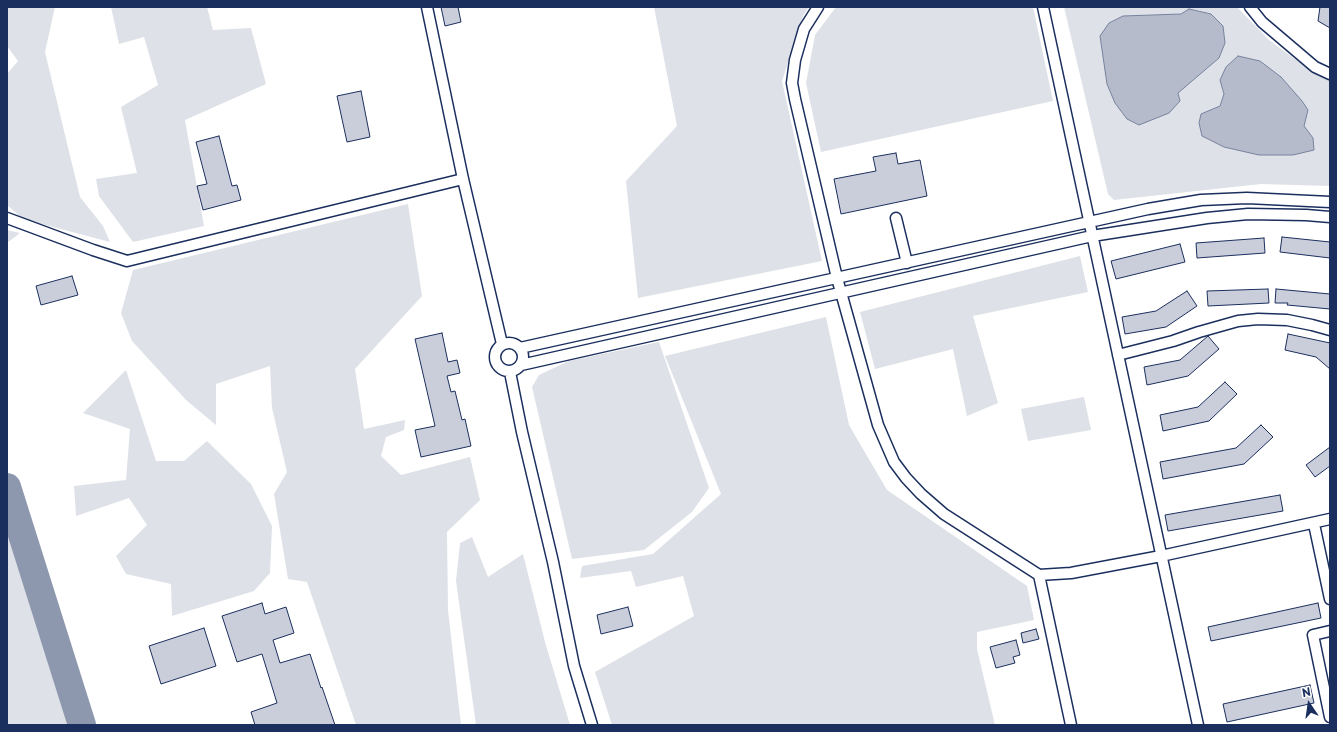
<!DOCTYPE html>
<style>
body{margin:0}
#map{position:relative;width:1337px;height:732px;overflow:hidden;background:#fff;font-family:"Playpen Sans",sans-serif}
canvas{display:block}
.frame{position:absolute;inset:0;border:8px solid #1b2f5e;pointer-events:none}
.north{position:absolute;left:1289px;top:684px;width:40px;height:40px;-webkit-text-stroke:3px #fff;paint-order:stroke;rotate:347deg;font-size:11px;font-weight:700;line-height:16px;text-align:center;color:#1b2f5e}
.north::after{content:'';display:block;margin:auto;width:14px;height:18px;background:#1b2f5e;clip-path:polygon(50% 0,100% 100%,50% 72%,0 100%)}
</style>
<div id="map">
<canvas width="1337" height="732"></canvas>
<div class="frame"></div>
<div class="north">N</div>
</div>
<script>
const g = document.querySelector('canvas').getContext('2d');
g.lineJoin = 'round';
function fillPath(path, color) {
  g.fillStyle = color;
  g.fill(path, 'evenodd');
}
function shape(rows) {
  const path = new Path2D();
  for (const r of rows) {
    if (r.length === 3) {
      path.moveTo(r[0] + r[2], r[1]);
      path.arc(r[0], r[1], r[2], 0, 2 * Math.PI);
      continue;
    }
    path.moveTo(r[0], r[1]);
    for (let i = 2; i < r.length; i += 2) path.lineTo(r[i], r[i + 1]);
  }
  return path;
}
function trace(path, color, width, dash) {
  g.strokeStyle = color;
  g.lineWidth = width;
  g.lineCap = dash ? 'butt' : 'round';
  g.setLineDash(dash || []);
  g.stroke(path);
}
fillPath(shape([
 [7,7,55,7,45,52,80,197,103,226,110,242,23,219,7,205,7,74,18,61,7,46],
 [111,7,207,7,213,30,251,28,266,84,185,120,204,226,133,242,99,196,96,179,137,173,121,107,158,85,144,37,119,44],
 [654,7,809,7,803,16,782,81,822,261,638,298,626,181,677,126],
 [836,7,1033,7,1053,101,821,152,806,83,815,35],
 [1064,7,1237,7,1269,40,1314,73,1330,80,1330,186,1261,184,1114,200,1108,194],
 [408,204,422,296,355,369,364,429,405,420,404,430,386,437,381,456,401,475,470,457,480,500,447,532,448,610,461,725,356,725,307,582,288,579,274,494,287,472,272,408,270,366,216,384,216,425,186,400,132,341,121,313,133,270],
 [7,230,20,233,7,243],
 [1080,256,1088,292,973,316,998,403,967,416,953,349,875,369,860,312],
 [826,317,849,425,887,490,1027,586,1034,620,977,632,977,649,995,725,612,725,595,672,694,616,683,576,636,587,631,571,580,578,582,566,653,554,721,494,665,356],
 [659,342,709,488,692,512,644,550,572,559,532,387,539,375,569,361],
 [126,370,156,461,184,461,207,441,251,484,272,526,270,573,254,591,172,616,171,584,126,574,116,556,147,525,129,498,76,516,74,486,126,480,130,429,83,413],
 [1084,397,1091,430,1028,441,1021,409],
 [7,524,64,706,67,725,7,725],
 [472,537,488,577,523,554,545,642,570,725,476,725,456,581,460,543]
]), '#dee1e7');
const water = shape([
 [1189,9,1211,14,1223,26,1225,43,1219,58,1178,93,1180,101,1169,113,1139,125,1127,119,1115,103,1107,84,1100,36,1109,23,1123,16,1181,14,1189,9],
 [1238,56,1260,61,1281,77,1302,101,1308,110,1304,126,1313,138,1314,150,1293,155,1259,155,1224,147,1202,136,1199,123,1201,114,1220,106,1224,94,1220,80,1226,67,1238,56]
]);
fillPath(water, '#b5bbca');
trace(water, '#77839f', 1);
trace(shape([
 [7,487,82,725]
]), '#8d97ae', 28);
const building = shape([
 [441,7,458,7,461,22,445,26,441,7],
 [1320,7,1330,7,1330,28,1318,21,1320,7],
 [361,91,370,137,347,142,337,96,361,91],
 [219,136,232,186,237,185,241,200,203,210,197,186,207,184,196,142,219,136],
 [896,153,898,164,920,160,927,196,841,214,834,179,876,171,873,157,896,153],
 [1282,237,1330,242,1330,258,1280,252,1282,237],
 [1264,238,1265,253,1197,258,1196,243,1264,238],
 [1180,244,1185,262,1116,279,1111,261,1180,244],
 [72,276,78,295,41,305,36,286,72,276],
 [1268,289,1269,303,1208,306,1207,291,1268,289],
 [1276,289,1330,294,1330,309,1287,305,1288,303,1275,303,1276,289],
 [1187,291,1197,306,1166,327,1125,334,1122,317,1156,311,1187,291],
 [442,333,448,362,457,360,460,373,447,376,451,392,455,391,462,420,465,419,471,446,421,457,415,430,435,426,415,339,442,333],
 [1288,334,1330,343,1330,369,1316,357,1285,350,1288,334],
 [1208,336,1219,349,1188,376,1147,385,1144,367,1180,360,1208,336],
 [1225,382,1237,394,1209,421,1163,431,1160,415,1198,407,1225,382],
 [1261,425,1273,437,1244,464,1163,479,1160,462,1236,448,1261,425],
 [1330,447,1330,466,1315,477,1306,465,1330,447],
 [1280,495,1283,511,1168,531,1165,515,1280,495],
 [262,603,265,614,286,607,294,633,273,640,280,663,310,654,321,688,322,687,335,725,255,725,251,712,277,703,262,654,237,662,222,616,262,603],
 [1318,603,1321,618,1211,641,1208,627,1318,603],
 [628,607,633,626,601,634,597,615,628,607],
 [204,628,216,666,161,684,149,646,204,628],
 [1036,629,1039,639,1023,643,1021,633,1036,629],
 [1016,640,1020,655,1013,657,1015,663,996,668,990,647,1016,640],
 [1310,685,1314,703,1227,722,1223,704,1310,685]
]);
fillPath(building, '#caceda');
trace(building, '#1b2f5e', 1);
const minor = shape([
 [427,7,463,179,502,344],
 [818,7,804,29,795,60,792,83,795,99,837,278,878,425,894,462,906,478,921,494,944,514,1039,575,1071,573,1161,556,1330,519],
 [1043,7,1198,725],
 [1250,7,1262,22,1315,67,1330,74],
 [7,218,93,250,127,261,463,179],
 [896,218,907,263],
 [509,357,14],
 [520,348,1148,209,1201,200,1247,198,1330,202],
 [1118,355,1173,341,1199,332,1238,321,1258,319,1287,320,1312,325,1330,330],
 [521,365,1092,236,1207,218,1248,214,1306,215,1330,217],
 [510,372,522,432,553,562,574,666,592,725],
 [1314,524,1330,599],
 [1039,575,1071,725],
 [1330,631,1313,635,1330,717]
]);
trace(minor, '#1b2f5e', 13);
trace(minor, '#fff', 10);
</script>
